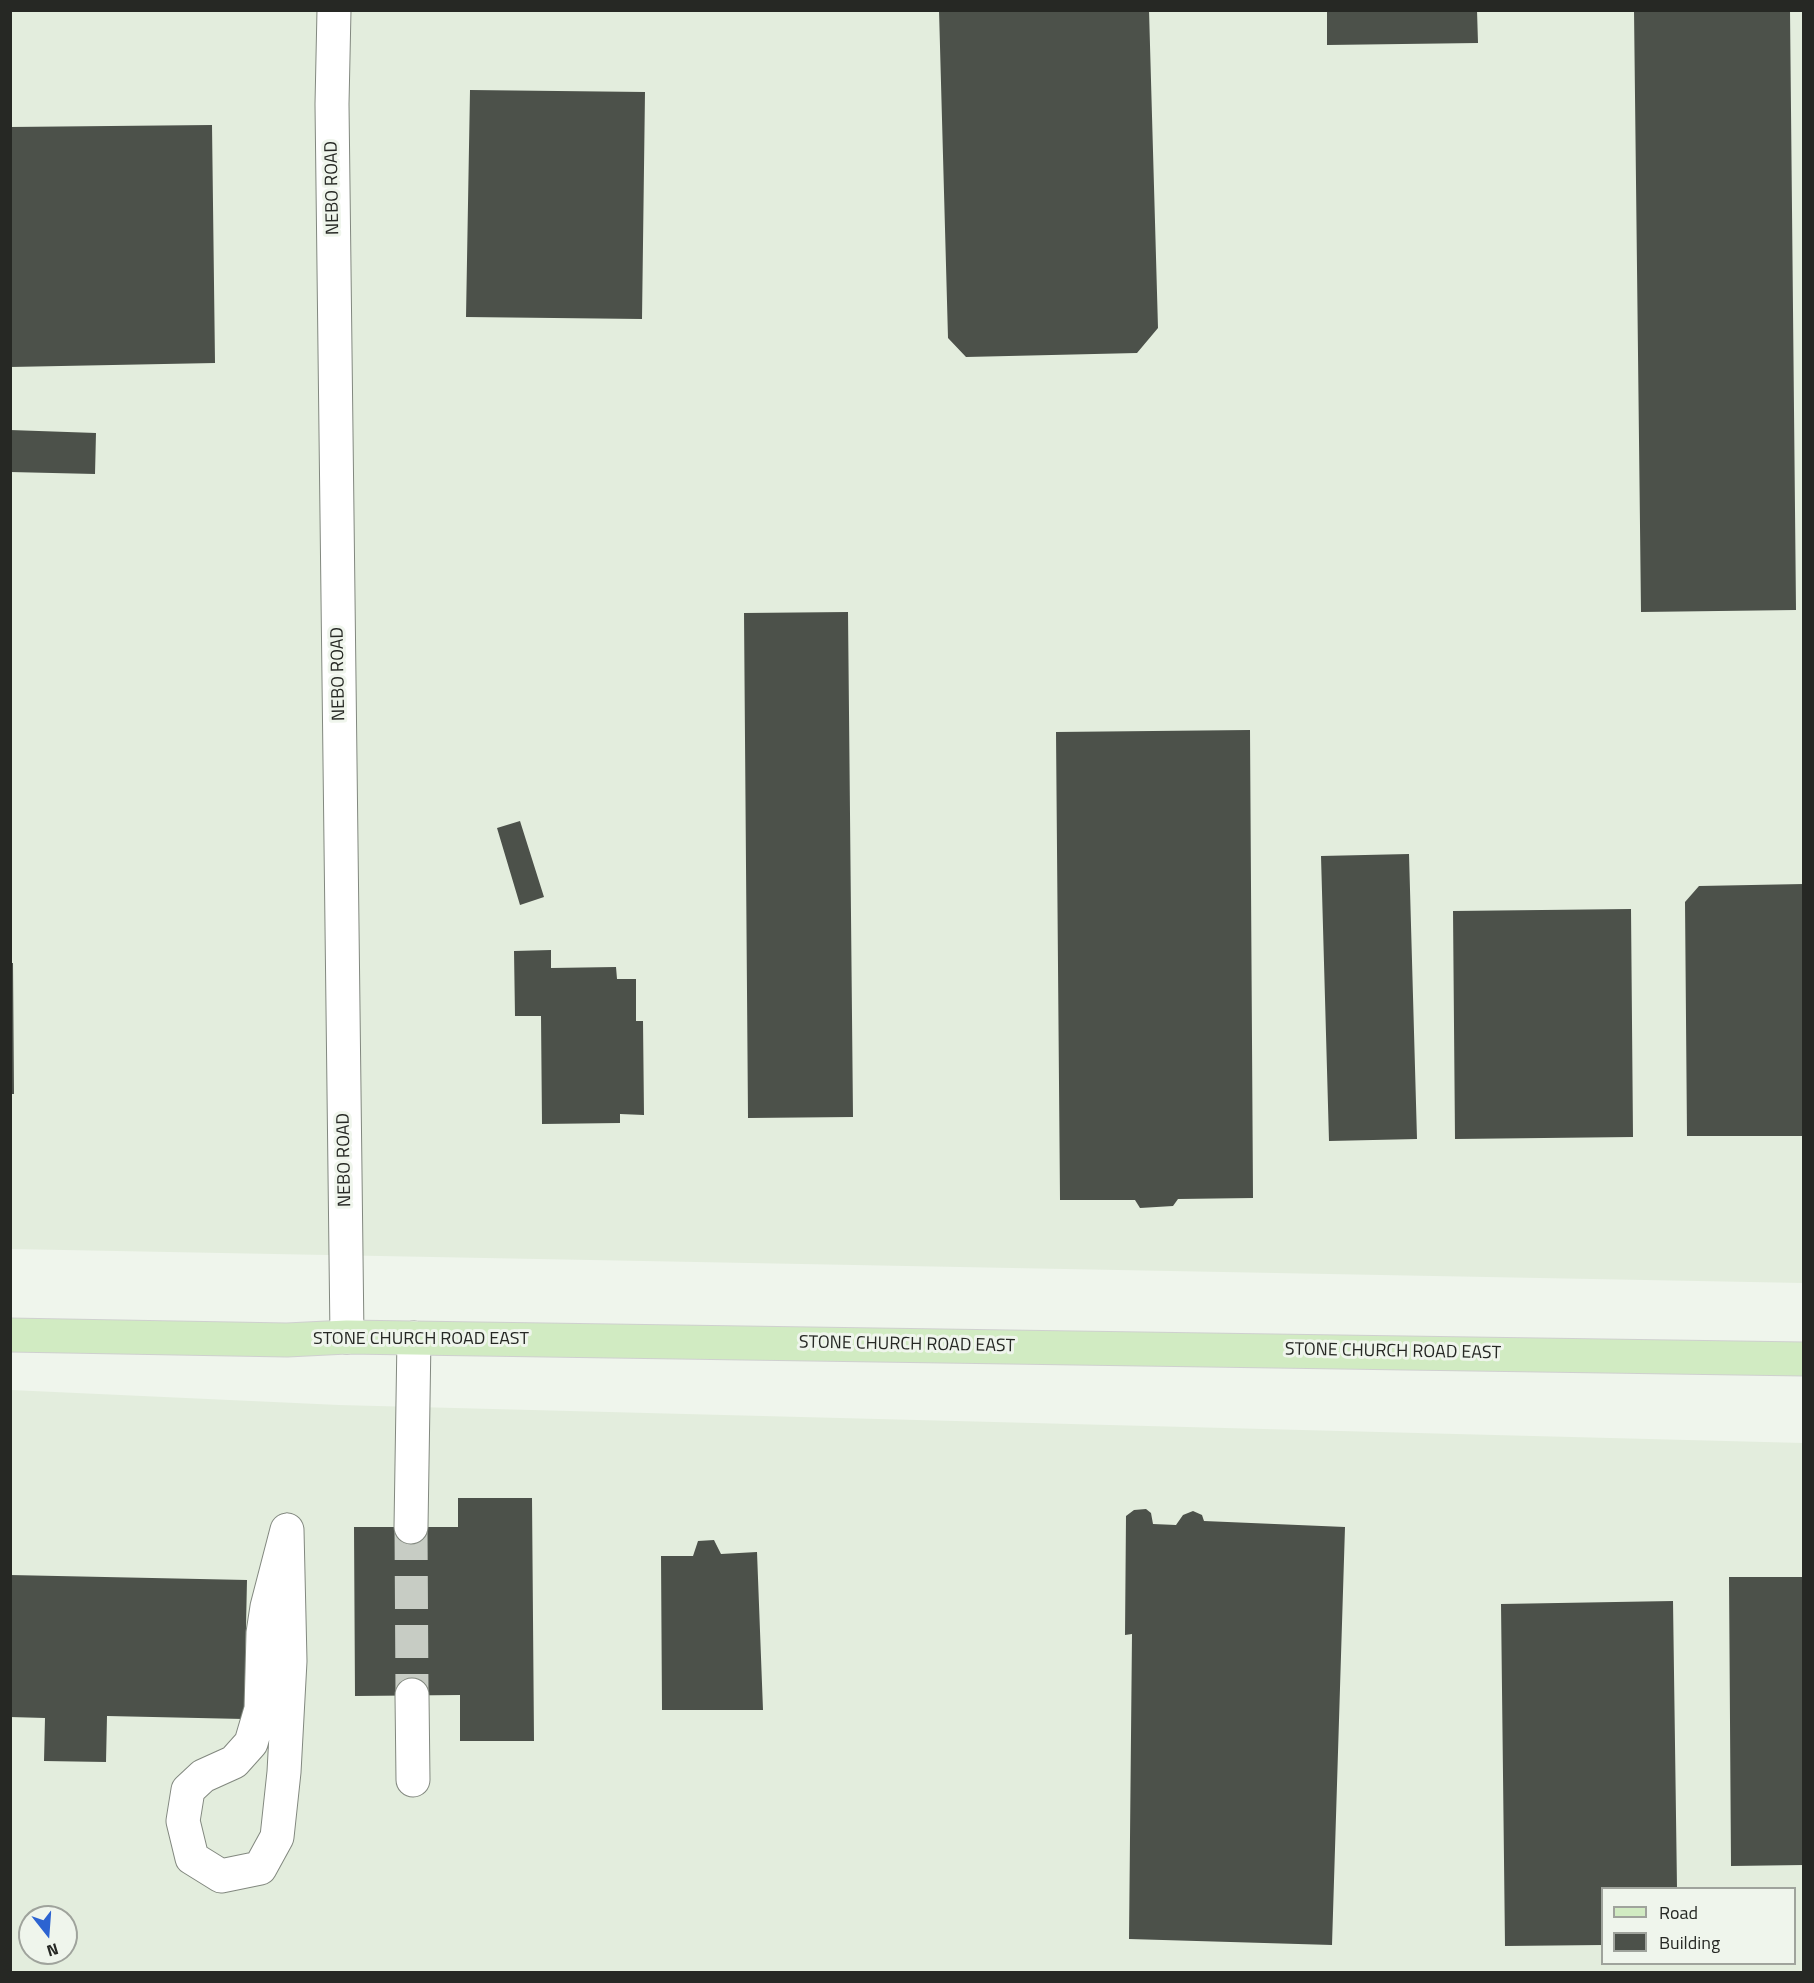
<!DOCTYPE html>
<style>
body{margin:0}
#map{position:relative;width:1814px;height:1983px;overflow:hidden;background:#eff5ec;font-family:"Titillium Web",sans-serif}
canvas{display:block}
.frame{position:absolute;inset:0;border:12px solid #262824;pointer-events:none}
.legend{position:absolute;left:1601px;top:1887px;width:195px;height:78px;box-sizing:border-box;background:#eff5ec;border:2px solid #9fa39c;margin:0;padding:8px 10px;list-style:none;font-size:18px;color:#262824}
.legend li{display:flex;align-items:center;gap:12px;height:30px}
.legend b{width:30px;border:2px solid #9fa39c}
.north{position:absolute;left:18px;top:1905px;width:60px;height:60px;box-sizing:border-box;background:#eff5ec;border:2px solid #9fa39c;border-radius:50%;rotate:163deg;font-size:16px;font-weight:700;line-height:24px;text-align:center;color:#262824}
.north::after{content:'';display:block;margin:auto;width:21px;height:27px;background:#2c63d1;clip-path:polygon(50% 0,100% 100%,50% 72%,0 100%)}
</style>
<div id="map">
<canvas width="1814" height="1983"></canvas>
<div class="frame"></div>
<ul class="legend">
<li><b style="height:8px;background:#d1ebc2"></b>Road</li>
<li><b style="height:16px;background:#4c514a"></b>Building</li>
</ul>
<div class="north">N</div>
</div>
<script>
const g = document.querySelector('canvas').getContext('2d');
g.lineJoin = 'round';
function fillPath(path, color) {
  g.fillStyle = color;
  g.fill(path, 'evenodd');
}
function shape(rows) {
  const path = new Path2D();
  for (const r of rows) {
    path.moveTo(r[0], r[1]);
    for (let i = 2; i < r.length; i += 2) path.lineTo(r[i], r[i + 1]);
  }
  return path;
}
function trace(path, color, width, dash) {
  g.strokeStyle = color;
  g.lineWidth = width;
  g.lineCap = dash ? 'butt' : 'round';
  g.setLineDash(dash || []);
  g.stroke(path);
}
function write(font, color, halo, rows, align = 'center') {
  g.font = font + ' "Titillium Web",sans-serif';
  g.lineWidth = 6;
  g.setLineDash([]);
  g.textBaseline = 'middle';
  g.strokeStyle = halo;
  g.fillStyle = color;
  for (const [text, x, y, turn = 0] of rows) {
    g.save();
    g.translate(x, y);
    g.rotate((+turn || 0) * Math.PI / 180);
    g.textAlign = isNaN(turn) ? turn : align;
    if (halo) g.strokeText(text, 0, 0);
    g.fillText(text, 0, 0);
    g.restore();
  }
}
fillPath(shape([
 [11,11,1803,11,1803,1283,11,1249],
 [11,1390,339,1405,1803,1443,1803,1972,11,1972],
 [1602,1888,1794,1888,1794,1964,1602,1964],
 [30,1917,66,1917,66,1953,30,1953]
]), '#e3eddd');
fillPath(shape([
 [939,10,1149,10,1158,328,1137,353,966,357,948,338],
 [1327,10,1477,10,1478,43,1327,45],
 [1634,10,1790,10,1796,610,1641,612],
 [470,90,645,92,642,319,466,317],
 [212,125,215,363,10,367,10,127],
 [10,430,96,433,95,474,10,472],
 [848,612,853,1117,748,1118,744,613],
 [1250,730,1253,1198,1178,1199,1173,1206,1140,1208,1135,1200,1060,1200,1056,732],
 [520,821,544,897,520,905,497,828],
 [1409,854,1417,1139,1329,1141,1321,856],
 [1804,884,1804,1136,1687,1136,1685,902,1699,886],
 [1631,909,1633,1137,1455,1139,1453,911],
 [551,950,551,968,616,967,617,979,636,979,636,1021,643,1021,644,1115,620,1114,620,1123,542,1124,541,1016,515,1016,514,951],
 [10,963,13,963,14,1094,10,1094],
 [458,1498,532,1498,534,1741,460,1741,460,1695,355,1696,354,1527,458,1527],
 [1146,1509,1151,1513,1153,1524,1176,1525,1183,1515,1193,1511,1202,1515,1204,1521,1345,1527,1332,1945,1129,1939,1132,1634,1125,1635,1126,1516,1134,1510],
 [714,1540,721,1554,757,1552,763,1710,662,1710,661,1556,693,1556,698,1541],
 [10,1575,247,1580,244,1719,107,1716,106,1762,44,1761,45,1718,10,1717],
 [1729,1577,1804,1577,1804,1865,1731,1866],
 [1673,1601,1677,1888,1602,1888,1602,1945,1505,1946,1501,1604]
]), '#4c514a');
trace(shape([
 [411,1527,412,1695]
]), '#c7ccc4', 33, [33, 16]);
const minor = shape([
 [334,10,332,104,347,1337],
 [411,1527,414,1338],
 [287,1530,290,1661,284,1772,277,1837,260,1868,221,1876,192,1858,183,1821,188,1790,203,1776,234,1762,251,1743,261,1709,263,1633,267,1607,287,1530],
 [412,1695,413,1780]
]);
const major = shape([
 [10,1335,287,1340,347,1337,1804,1359]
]);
trace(minor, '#82887f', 35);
trace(major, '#cfd0cf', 35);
trace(minor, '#fff', 33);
trace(major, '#d1ebc2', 33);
write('18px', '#262824', '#eff5ec', [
 ["NEBO ROAD",333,188,-91],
 ["NEBO ROAD",339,674,-91],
 ["NEBO ROAD",345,1160,-91],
 ["STONE CHURCH ROAD EAST",421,1340],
 ["STONE CHURCH ROAD EAST",907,1345,1],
 ["STONE CHURCH ROAD EAST",1393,1352,1]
]);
</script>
